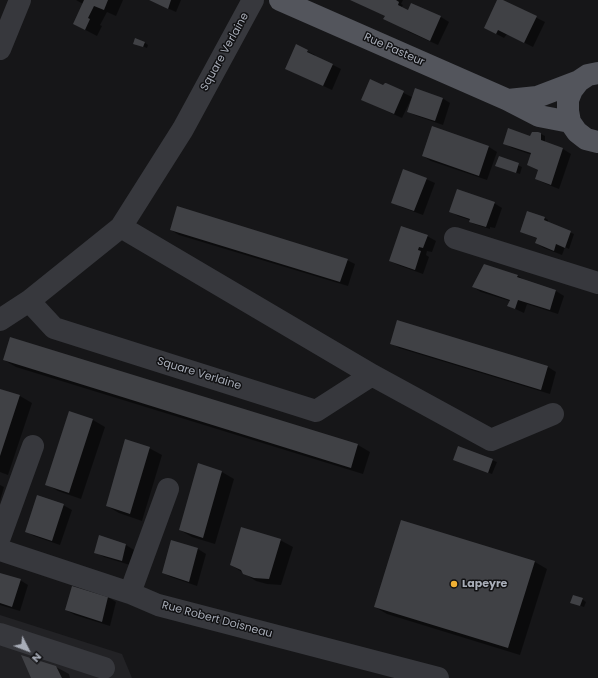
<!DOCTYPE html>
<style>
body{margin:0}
#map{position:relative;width:598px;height:678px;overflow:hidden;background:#161618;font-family:Poppins,sans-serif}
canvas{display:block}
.north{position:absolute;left:8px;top:630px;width:40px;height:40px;-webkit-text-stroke:3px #111113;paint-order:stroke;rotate:132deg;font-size:11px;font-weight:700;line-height:16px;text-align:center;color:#a8adb8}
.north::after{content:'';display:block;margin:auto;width:14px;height:18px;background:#a8adb8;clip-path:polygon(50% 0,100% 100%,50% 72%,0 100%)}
</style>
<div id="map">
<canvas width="598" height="678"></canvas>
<div class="north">N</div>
</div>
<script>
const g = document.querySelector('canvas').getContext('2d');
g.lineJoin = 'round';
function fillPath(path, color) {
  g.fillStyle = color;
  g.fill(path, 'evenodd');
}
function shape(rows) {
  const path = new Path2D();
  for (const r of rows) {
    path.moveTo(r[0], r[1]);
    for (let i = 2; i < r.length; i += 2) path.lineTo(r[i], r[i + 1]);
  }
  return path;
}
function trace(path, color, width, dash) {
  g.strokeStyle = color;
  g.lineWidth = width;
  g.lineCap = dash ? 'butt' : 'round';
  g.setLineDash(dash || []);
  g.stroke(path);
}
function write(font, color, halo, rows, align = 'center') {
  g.font = font + ' Poppins,sans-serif';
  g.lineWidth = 3;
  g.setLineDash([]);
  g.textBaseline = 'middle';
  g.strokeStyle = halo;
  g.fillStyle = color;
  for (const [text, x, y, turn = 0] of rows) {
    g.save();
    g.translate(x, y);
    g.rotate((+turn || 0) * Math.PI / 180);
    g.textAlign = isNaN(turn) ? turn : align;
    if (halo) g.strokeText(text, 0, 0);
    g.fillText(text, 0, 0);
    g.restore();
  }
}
fillPath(shape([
 [0,615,122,654,132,678,0,678]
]), '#222225');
fillPath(shape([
 [76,0,123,0,116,16,107,12,100,25,102,26,97,36,74,24,83,4],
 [149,0,181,0,176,12],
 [351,0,403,0,401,4,403,5,401,8,408,12,441,17,449,22,438,45,409,32,386,16],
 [498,0,501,0,545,22,533,47,507,34,504,38,485,28],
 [144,42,148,45,147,48,134,43],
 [307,51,315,55,315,56,341,69,332,90,286,69],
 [385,84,412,97,402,118,362,100],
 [442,98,450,103,443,125,417,116,408,112],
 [541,134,545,136,545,143,563,149,571,154,559,189,544,183,536,179,539,171,528,165,532,155,512,148,504,143],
 [489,147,497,152,487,180,431,161,423,156],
 [499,157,522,167,520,174,500,167],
 [426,179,435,183,423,215,401,207,393,202],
 [494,203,502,208,495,228,490,227,490,229,474,224,470,222,470,220,458,216,450,211],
 [528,212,545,218,548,220,548,223,574,234,569,249,565,247,562,255,544,248,536,243,538,239,521,232],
 [171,230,347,260,355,264,348,286,179,235],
 [427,236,436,241,432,252,427,251,426,255,429,257,423,274,398,265,390,261],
 [518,276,526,281,556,291,564,296,558,314,527,304,524,313,509,306,510,301,481,292,473,287],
 [397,322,548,367,556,372,550,394,399,348,391,343],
 [11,339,358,445,370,452,363,474,16,367,4,360],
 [0,390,20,396,32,403,8,475,0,472],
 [69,412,93,420,105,427,81,499,58,491,46,484],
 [458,447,497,462,492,474,458,461],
 [149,448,162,455,142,521,119,513,107,506],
 [222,472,234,479,215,544,192,537,180,530],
 [0,485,4,487,0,501],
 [63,505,72,510,60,545,34,536,26,531],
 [100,537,126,545,134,550,130,565,104,557,95,552],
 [280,540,293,547,281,585,267,584,256,581,231,565],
 [172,541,198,549,206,554,197,586,171,577,163,573],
 [535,562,547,569,520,655,387,614,375,607],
 [0,574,20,580,28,585,20,611,0,605],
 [108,597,116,602,110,626,75,615,66,610],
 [582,599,586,602,584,607,575,604],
 [56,667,69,674,70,678,32,678]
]), '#0007');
fillPath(shape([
 [84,0,108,0,104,10,94,6,88,18,90,19,85,30,73,24],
 [149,0,171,0,168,9],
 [350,0,396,0,399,2,398,5,408,10,411,3,441,16,430,41,383,19,385,16],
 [497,0,503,0,537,16,524,43,498,30,496,34,484,28],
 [135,38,145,42,143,47,133,44],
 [296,44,308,50,307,52,333,64,323,86,285,69],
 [370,79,383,85,385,83,386,83,404,91,394,114,361,100],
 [415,88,443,98,435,121,407,112],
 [432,126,489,146,479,176,422,156],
 [508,128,530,136,532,132,538,132,541,133,541,140,563,148,551,185,535,179,538,170,527,165,531,153,503,144],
 [499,156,519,163,516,173,495,166],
 [403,169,427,178,414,211,391,203],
 [457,189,495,202,486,227,469,222,470,219,449,212],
 [177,206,348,259,340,282,170,230],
 [527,211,545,217,544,220,571,231,565,248,556,244,554,251,535,243,537,238,520,232],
 [401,226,428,235,423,248,419,247,418,250,421,251,415,270,389,261],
 [484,264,518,275,517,277,556,290,550,310,518,300,515,309,507,306,510,300,472,287],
 [397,320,548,366,541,390,390,344],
 [10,337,358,444,351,468,3,360],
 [0,389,20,395,0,456],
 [69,411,93,419,69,493,45,485],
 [125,439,150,447,130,514,106,506],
 [458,446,493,459,488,473,453,460],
 [198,463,222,471,203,538,179,530],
 [37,495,64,504,52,541,25,532],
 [401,520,535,561,508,648,374,607],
 [241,527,281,539,269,579,254,578,243,574,241,570,230,565],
 [99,535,126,544,122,561,94,553],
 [171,540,198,548,189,582,162,573],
 [0,573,21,579,12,607,0,603],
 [72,586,108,597,102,622,65,610],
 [573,595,583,598,580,606,570,603],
 [21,655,56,666,62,678,31,678]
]), '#404145');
trace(shape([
 [0,49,20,0],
 [121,227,372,375,491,440,553,414],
 [455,238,598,283],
 [29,301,54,328,316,411,372,375],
 [0,320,29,301,121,227,183,129,253,0],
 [0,537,33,446],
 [0,550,130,593,158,605,438,678],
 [130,593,168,489],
 [0,634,104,668]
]), '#37383d', 22);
trace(shape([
 [280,0,508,100,539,116,570,122],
 [598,73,588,75,579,81,572,90,568,100,568,111,570,122,577,132,586,139,598,142],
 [508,100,537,97,579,81]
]), '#53555c', 22);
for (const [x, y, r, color] of [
 [454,584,4,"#f2b134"]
]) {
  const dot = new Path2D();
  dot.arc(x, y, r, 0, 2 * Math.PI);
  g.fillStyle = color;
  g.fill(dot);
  trace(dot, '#111113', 1.5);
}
write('11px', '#a8adb8', '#111113', [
 ["Rue Pasteur",394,50,24],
 ["Square Verlaine",225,52,-61],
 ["Square Verlaine",199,374,17],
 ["Rue Robert Doisneau",217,620,15]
]);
write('bold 11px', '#a8adb8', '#111113', [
 ["Lapeyre",462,584]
], 'left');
</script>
